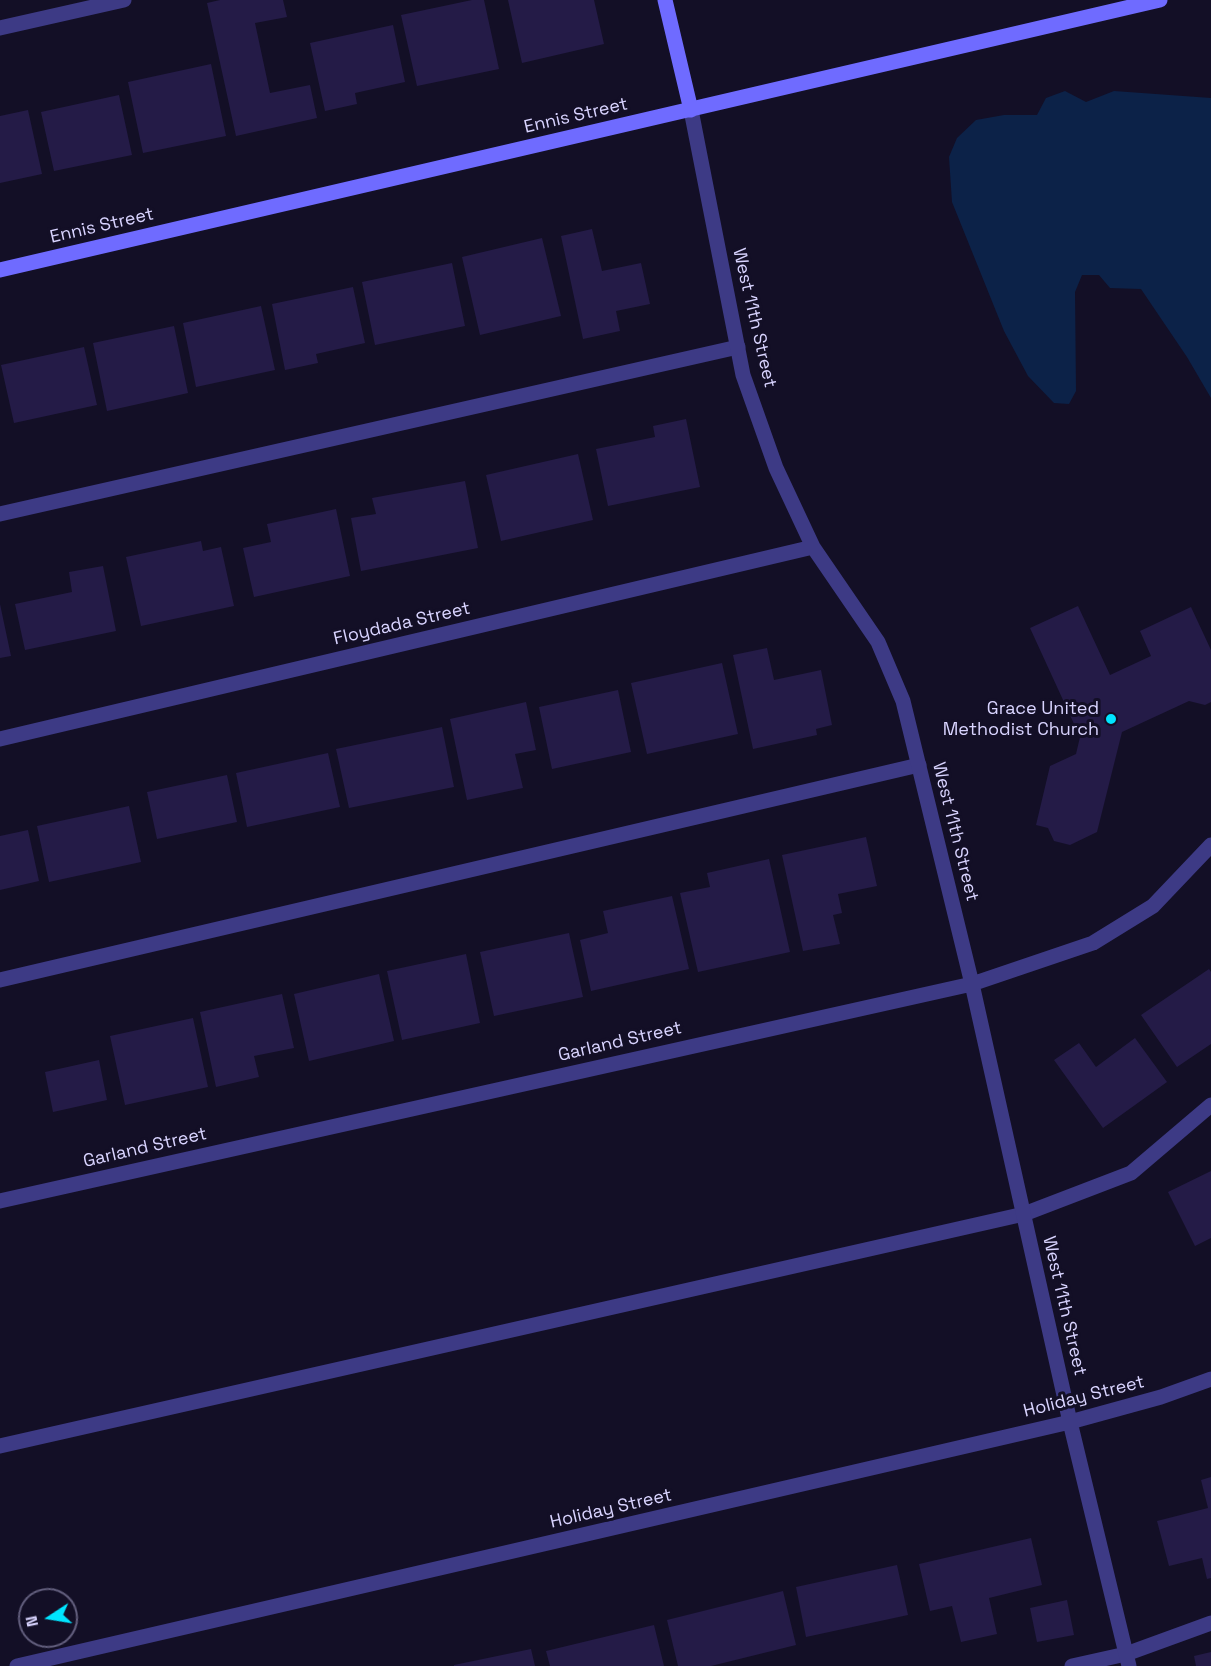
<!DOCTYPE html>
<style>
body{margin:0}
#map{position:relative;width:1211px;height:1666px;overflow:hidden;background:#130f26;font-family:"Space Grotesk",sans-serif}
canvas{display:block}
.north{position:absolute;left:18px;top:1588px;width:60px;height:60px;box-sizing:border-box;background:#130f26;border:2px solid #625e7d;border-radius:50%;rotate:258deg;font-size:16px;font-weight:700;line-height:24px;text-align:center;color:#d9d4ff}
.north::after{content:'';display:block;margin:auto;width:21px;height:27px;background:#00e5ff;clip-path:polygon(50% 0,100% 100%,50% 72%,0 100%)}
</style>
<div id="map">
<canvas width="1211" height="1666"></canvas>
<div class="north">N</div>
</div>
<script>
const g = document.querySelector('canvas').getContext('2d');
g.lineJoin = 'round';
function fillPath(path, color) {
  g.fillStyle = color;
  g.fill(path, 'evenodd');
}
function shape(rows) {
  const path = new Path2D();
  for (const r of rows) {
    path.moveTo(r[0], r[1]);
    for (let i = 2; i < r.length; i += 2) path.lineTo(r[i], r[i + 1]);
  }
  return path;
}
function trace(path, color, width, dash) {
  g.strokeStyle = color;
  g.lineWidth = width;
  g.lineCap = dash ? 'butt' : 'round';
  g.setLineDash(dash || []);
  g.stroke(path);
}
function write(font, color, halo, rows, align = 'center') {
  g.font = font + ' "Space Grotesk",sans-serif';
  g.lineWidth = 6;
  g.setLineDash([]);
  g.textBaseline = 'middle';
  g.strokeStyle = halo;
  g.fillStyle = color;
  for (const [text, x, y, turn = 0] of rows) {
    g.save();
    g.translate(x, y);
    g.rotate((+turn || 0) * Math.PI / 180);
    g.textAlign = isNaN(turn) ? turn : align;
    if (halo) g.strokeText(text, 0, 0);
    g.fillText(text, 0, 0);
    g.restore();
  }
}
fillPath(shape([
 [1065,91,1086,102,1114,91,1211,98,1211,398,1187,357,1141,289,1110,288,1099,275,1082,275,1075,292,1076,391,1069,404,1054,403,1028,376,1004,331,952,202,949,157,957,138,976,120,1004,115,1037,115,1046,98]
]), '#0c2248');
fillPath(shape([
 [220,0,283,0,287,17,255,23,270,93,310,85,317,118,236,136,207,3],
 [472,0,484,0,499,69,417,86,401,15],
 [508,0,594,0,604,44,522,63],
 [393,25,405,82,355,93,357,104,325,111,310,43],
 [211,64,226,136,143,153,128,82],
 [119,95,132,155,54,171,41,112],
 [28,110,42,174,0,183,0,116],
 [592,229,602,271,641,263,650,304,616,311,620,331,583,339,561,236],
 [542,238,561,316,480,335,462,257],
 [452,263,465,326,375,345,362,282],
 [353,287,365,343,316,354,318,363,285,370,272,304],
 [261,306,275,370,196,387,183,323],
 [174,326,188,393,107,411,93,343],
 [84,347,97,405,14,423,1,365],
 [686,419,700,487,608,506,596,449,655,437,653,426],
 [578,454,593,520,501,541,486,475],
 [465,481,478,548,361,571,351,518,376,514,372,498],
 [336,509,350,576,254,597,243,548,271,542,267,524],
 [201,541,203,551,221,547,234,606,141,626,126,557],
 [103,566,116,631,25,650,15,604,72,592,69,572],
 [0,604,11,656,0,658],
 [1078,606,1110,675,1151,656,1140,631,1191,607,1211,650,1211,702,1205,705,1189,701,1122,732,1097,832,1070,845,1054,841,1048,828,1036,825,1050,766,1076,754,1080,737,1030,628],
 [767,648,774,680,821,670,832,725,816,729,817,735,753,749,733,655],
 [722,663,738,734,647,754,631,683],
 [618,690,631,752,552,769,539,707],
 [526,702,536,750,515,754,523,788,467,800,450,719],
 [442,727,454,787,349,808,336,749],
 [328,753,340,807,247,827,236,773],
 [227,775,237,822,157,839,147,792],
 [129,806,141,862,49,882,37,826],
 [28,830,39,881,0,890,0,836],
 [866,837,877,886,838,894,842,913,833,915,840,944,803,951,782,855],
 [769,859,790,952,698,972,680,893,710,887,707,873],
 [672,896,689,969,591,991,580,940,608,933,603,911],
 [569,933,583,997,494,1016,480,952],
 [466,954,480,1023,402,1040,387,971],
 [1209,969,1211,972,1211,1044,1177,1067,1141,1015],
 [379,974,394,1041,309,1061,294,994],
 [282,994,294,1048,254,1056,259,1077,216,1087,200,1012],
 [193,1018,208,1087,125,1105,110,1036],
 [1135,1038,1167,1082,1103,1128,1054,1060,1079,1043,1096,1067],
 [99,1060,107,1100,53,1112,45,1072],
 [1211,1171,1211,1238,1195,1246,1168,1192],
 [1211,1477,1211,1578,1207,1579,1202,1558,1169,1566,1157,1521,1208,1508,1201,1480],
 [1031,1538,1042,1585,989,1598,997,1634,961,1642,952,1606,930,1611,919,1564],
 [897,1565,908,1615,806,1637,796,1587],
 [783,1591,796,1645,711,1666,678,1666,667,1620],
 [1067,1600,1074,1635,1037,1642,1030,1608],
 [654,1625,664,1666,550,1666,546,1651],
 [531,1649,535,1666,454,1666,454,1665],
 [1211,1652,1211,1666,1196,1666,1194,1656]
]), '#241b47');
trace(shape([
 [0,28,124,0],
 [0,514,738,347],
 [0,980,919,765],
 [0,1446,1024,1214,1131,1173,1211,1105],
 [1072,1666,1126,1654,1211,1623]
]), '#3d3a85', 15);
trace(shape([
 [691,110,743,375,776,468,813,547,878,642,903,701,972,984,1070,1422,1129,1666],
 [0,739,813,547],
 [0,1201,972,984,1093,943,1153,906,1211,845],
 [17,1666,1070,1422,1161,1397,1211,1379]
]), '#3d3a85', 15);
trace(shape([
 [665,0,691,110],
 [0,270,1160,0]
]), '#6f6bff', 15);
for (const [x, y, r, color] of [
 [1111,719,6,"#00e5ff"]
]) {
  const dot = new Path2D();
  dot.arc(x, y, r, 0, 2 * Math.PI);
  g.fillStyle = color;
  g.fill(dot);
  trace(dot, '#130f26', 2);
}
write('18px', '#d9d4ff', '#130f26', [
 ["Ennis Street",576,116,-13],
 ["Ennis Street",102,226,-13],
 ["West 11th Street",754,318,77],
 ["Floydada Street",402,624,-13],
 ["West 11th Street",955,832,76],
 ["Garland Street",620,1042,-13],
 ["Garland Street",145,1148,-13],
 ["West 11th Street",1064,1306,77],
 ["Holiday Street",1084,1397,-14],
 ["Holiday Street",611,1509,-13]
]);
write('18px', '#d9d4ff', '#130f26', [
 ["Grace United",1099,709],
 ["Methodist Church",1099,730]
], 'right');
</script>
